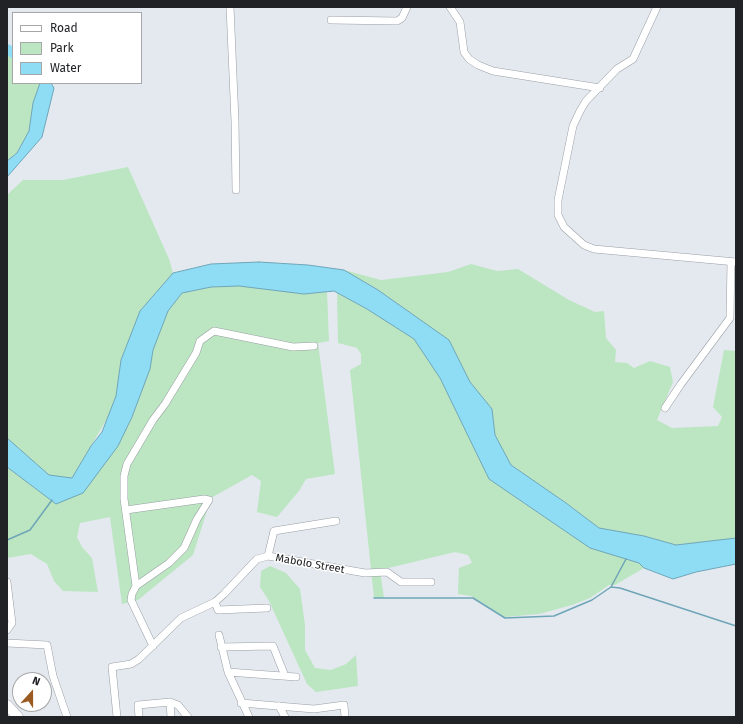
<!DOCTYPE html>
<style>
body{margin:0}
#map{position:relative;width:743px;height:724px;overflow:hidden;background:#e4e9ef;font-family:"Fira Sans",sans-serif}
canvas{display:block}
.frame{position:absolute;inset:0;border:8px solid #212225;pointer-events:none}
.legend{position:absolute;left:12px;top:12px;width:130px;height:72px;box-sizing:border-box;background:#fff;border:1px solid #a6a7a8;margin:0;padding:5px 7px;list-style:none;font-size:12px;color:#212225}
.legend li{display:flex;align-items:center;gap:8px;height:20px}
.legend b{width:20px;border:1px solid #a6a7a8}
.north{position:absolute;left:12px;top:672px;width:40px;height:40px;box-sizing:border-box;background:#fff;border:1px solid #a6a7a8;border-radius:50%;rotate:21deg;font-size:11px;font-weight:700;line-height:16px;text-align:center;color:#212225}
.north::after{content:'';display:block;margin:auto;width:14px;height:18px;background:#995b21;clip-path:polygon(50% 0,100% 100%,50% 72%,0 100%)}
</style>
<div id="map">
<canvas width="743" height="724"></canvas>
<div class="frame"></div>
<ul class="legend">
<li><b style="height:5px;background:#fff"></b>Road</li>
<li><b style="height:11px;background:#bbe6c1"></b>Park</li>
<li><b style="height:11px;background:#8fddf5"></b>Water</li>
</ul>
<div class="north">N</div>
</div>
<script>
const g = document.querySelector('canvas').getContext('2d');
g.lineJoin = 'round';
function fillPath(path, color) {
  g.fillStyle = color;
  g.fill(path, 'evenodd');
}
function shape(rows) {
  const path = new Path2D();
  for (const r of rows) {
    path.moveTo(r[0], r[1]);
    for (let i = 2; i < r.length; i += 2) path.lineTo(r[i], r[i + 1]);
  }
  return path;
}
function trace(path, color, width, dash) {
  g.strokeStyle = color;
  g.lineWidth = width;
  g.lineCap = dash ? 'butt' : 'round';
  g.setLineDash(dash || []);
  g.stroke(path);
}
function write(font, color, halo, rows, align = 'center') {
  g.font = font + ' "Fira Sans",sans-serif';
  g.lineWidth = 3;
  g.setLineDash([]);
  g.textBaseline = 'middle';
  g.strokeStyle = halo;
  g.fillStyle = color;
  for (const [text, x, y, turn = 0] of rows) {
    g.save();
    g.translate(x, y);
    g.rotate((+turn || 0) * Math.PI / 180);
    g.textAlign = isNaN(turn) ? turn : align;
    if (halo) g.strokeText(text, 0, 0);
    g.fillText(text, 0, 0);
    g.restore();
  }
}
fillPath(shape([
 [7,48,13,53,13,83,40,83,33,103,29,131,17,153,7,161],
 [128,167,169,259,173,273,140,311,121,360,116,396,108,417,72,478,49,475,7,438,7,195,23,180,63,180],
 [471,264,497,271,518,269,569,300,595,312,604,311,606,338,616,350,615,362,627,363,634,368,650,361,670,367,673,382,657,420,672,428,718,426,722,417,713,407,724,350,736,351,736,538,676,545,644,536,599,528,566,503,511,465,495,435,492,409,470,382,449,340,378,290,344,270,381,280,448,272],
 [239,286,304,294,327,292,329,341,318,343,335,474,306,479,299,491,277,517,257,512,261,481,252,475,211,498,193,555,138,600,122,604,110,517,80,523,77,537,82,547,92,558,98,592,63,591,54,581,47,564,31,554,7,558,7,467,56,504,102,466,118,446,132,417,150,369,153,350,168,311,182,293,211,287],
 [337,293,367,309,414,339,440,378,489,479,590,548,640,563,644,568,615,585,609,585,590,598,572,605,539,614,505,617,471,596,458,594,459,568,472,563,468,555,455,552,380,570,384,598,374,598,350,370,361,364,361,354,357,348,338,343],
 [270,566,286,573,300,589,305,625,305,650,315,668,331,670,346,664,356,655,358,686,316,692,307,684,269,601,260,587,261,571]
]), '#bbe6c1');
const water = shape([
 [40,83,51,83,54,88,42,137,7,177,7,161,17,153,29,131,33,103,40,83],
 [259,262,308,265,344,270,378,290,449,340,470,382,492,409,495,435,511,465,566,503,599,528,644,536,676,545,736,538,736,564,696,572,673,579,644,568,639,563,590,548,489,479,440,378,414,339,367,309,334,291,304,294,239,286,211,287,182,293,168,311,153,350,150,369,132,417,118,446,83,493,56,504,7,467,7,438,49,475,72,478,91,446,102,432,116,396,121,360,140,311,173,273,211,264,259,262]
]);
fillPath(water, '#8fddf5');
trace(water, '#6ea5b7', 1);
trace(shape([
 [7,540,30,530,52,500],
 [611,587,620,588,736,626],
 [374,598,473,598,505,618,554,616,592,600,611,587,626,559]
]), '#6ea5b7', 1.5);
trace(shape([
 [7,49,13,53]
]), '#8fddf5', 10);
const minor = shape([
 [230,7,235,121,236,190],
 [450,7,460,22,464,52,469,59,478,65,493,71,600,88],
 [657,7,633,59,617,69,586,101,580,111,573,126,558,200,558,215,564,227,584,245,594,249,736,262],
 [331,20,397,21,402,18,407,7],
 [665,408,681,384,730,318,731,262],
 [126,510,204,499,209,500,197,519,184,548,169,563,136,586,132,594,131,600,153,646],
 [268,556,274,531,336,521],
 [7,582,12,623,7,630],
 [136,586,124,499,124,476,127,464,153,420,165,404,196,353,200,341,214,331,293,347,314,346],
 [215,602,218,610,267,608],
 [219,635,228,672,249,717],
 [7,643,47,645,53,676,67,717],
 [221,647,273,646,285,676],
 [228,672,296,677],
 [170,702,171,717],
 [241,703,314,709,344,705,345,717],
 [279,706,285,717],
 [117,717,112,667,131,664,139,659,181,618,215,602,224,594,257,559,268,556,365,573,387,572,401,582,431,582],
 [139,717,138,705,170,702,178,705,188,717]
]);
const highway = shape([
 [7,705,18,717]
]);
trace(minor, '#999ea4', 8);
trace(highway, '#999ea4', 11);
trace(minor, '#fff', 7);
trace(highway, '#fff', 10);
write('11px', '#212225', '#fff', [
 ["Mabolo Street",310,564,10]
]);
</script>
